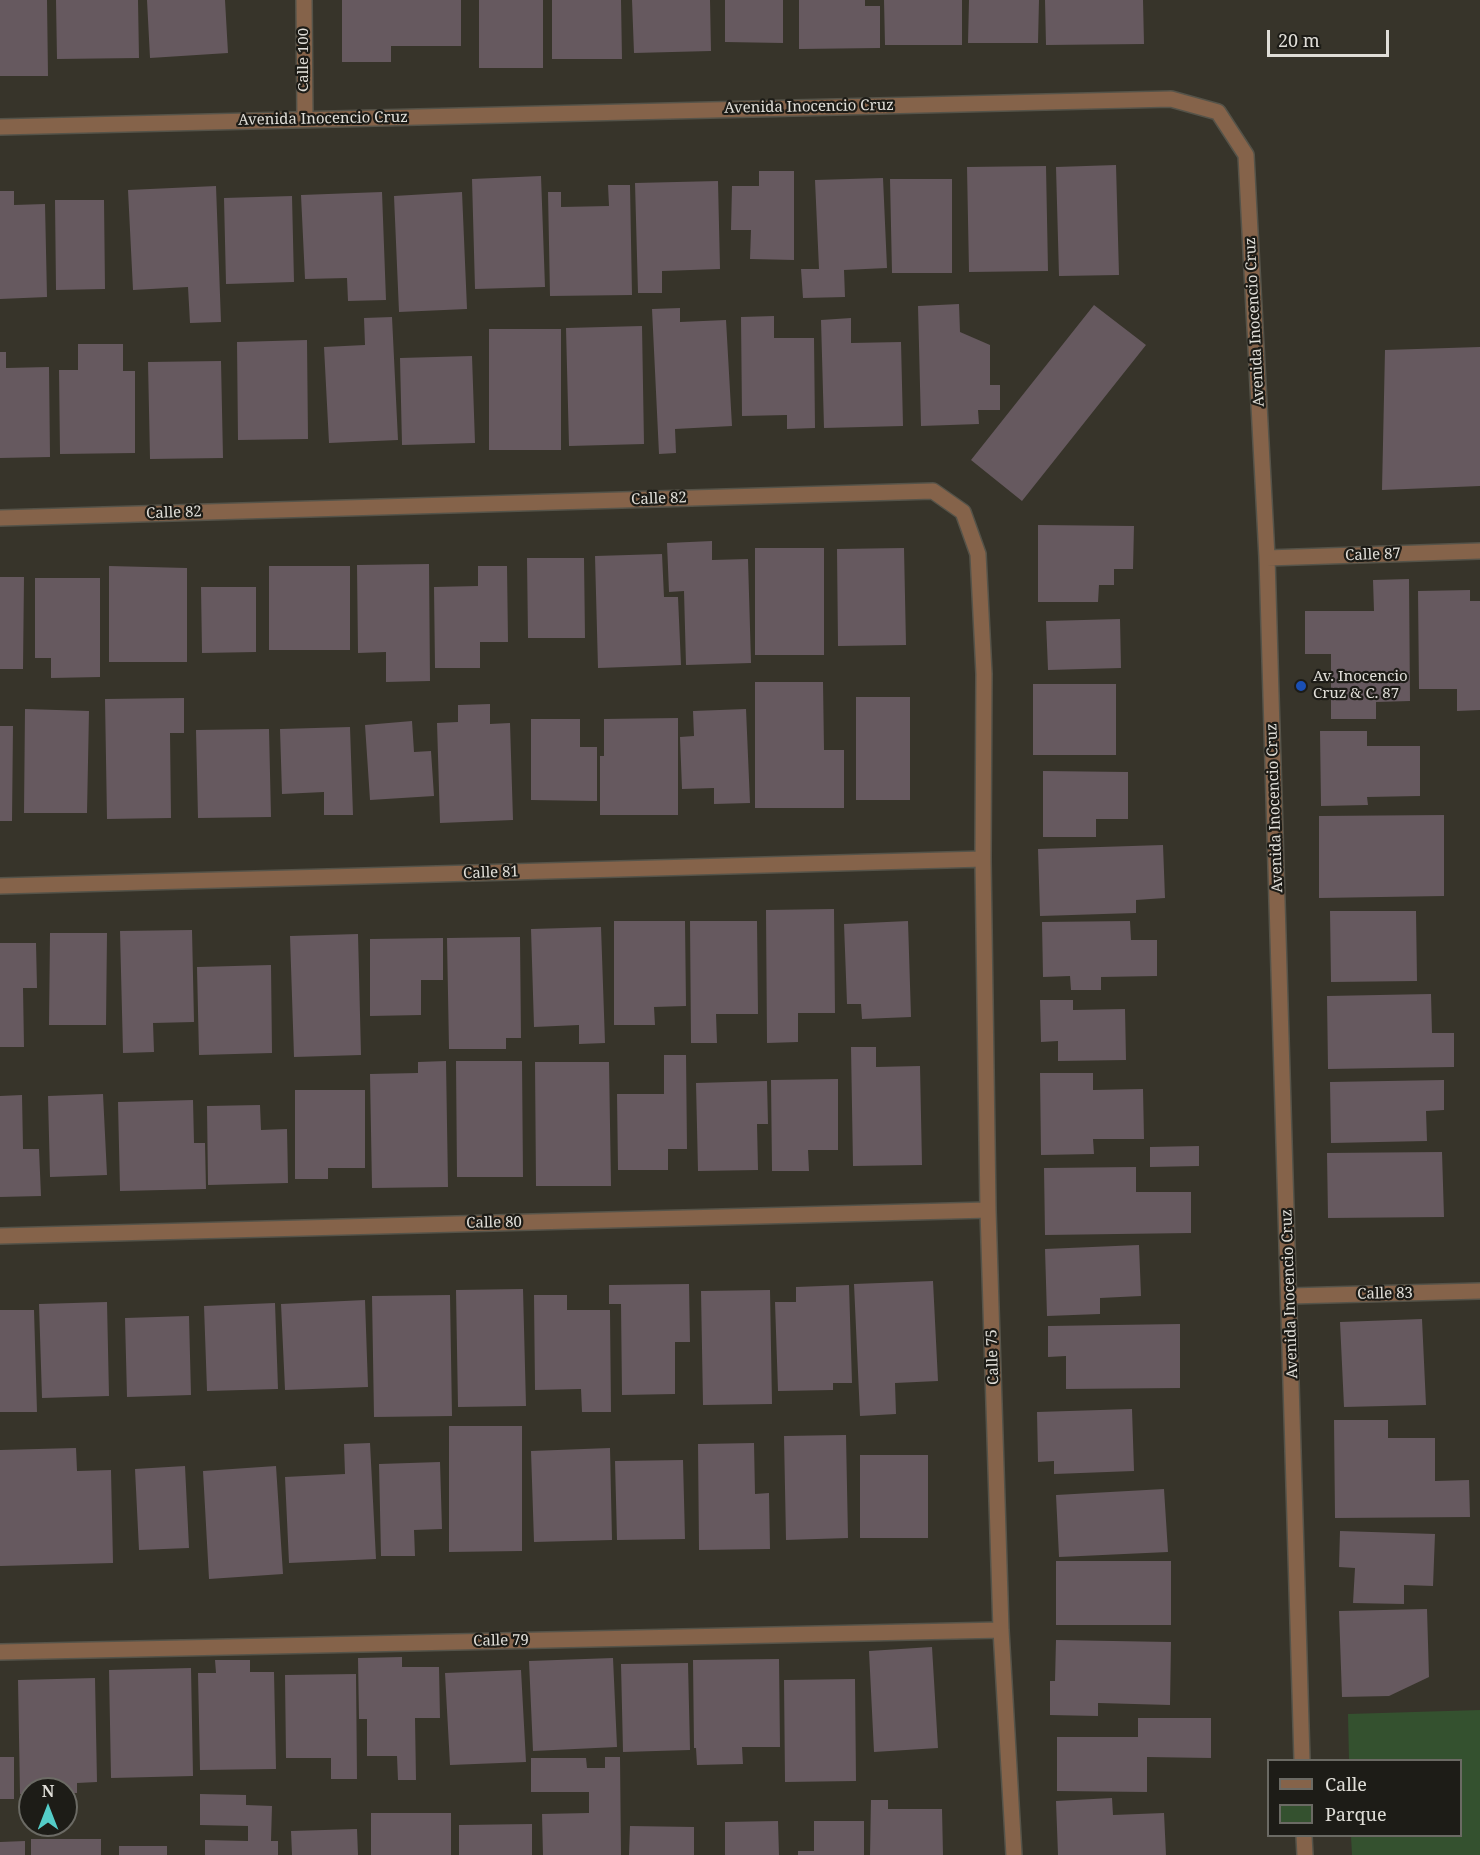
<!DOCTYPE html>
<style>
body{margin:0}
#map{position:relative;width:1480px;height:1855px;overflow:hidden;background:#37342a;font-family:"Noto Serif",serif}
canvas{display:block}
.legend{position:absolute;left:1267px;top:1759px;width:195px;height:78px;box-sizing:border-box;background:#1d1c17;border:2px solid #6b6a64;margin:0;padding:8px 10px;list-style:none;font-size:18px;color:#e0ded8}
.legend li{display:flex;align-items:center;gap:12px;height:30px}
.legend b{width:30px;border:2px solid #6b6a64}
.north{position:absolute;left:18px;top:1777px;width:60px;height:60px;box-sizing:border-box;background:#1d1c17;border:2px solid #6b6a64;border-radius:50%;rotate:0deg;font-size:16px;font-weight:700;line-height:24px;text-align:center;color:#e0ded8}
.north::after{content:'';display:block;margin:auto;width:21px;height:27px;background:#54cdc8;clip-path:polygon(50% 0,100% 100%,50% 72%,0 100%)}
.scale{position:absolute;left:1267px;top:30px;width:122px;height:27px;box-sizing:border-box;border:3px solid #e0ded8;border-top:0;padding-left:8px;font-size:18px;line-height:21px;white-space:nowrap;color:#e0ded8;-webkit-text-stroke:4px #1d1c17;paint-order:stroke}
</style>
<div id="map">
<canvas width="1480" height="1855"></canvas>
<ul class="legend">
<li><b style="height:8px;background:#85634a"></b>Calle</li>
<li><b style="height:16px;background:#34512f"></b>Parque</li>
</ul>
<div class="north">N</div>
<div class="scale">20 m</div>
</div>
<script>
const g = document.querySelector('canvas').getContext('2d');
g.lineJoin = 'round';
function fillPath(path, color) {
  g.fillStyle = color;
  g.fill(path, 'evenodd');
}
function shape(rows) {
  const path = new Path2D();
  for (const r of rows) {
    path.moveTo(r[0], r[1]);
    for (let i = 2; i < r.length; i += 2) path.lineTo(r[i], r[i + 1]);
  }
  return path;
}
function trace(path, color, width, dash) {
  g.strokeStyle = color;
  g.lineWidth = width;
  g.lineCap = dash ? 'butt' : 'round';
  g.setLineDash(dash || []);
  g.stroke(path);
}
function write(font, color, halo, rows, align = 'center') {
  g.font = font + ' "Noto Serif",serif';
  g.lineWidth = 4.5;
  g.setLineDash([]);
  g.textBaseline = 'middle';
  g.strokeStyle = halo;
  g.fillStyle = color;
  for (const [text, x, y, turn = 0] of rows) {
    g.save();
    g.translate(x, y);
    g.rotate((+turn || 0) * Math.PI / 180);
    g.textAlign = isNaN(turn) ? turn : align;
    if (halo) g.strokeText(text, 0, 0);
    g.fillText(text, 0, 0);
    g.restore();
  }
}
fillPath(shape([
 [1480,1710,1480,1855,1352,1855,1351,1836,1460,1836,1460,1760,1349,1760,1348,1714]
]), '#34512f');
fillPath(shape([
 [0,0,47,0,48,76,0,76],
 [56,0,138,0,139,58,57,59],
 [147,0,225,0,228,53,150,58],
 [342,0,461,0,461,46,391,46,391,62,342,62],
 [479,0,543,0,543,68,479,68],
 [552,0,621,0,622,59,552,59],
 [632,0,710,0,711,51,634,53],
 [725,0,783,0,783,43,725,42],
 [799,0,865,0,865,6,880,6,880,48,799,49],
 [884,0,962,0,962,45,885,45],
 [969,0,1039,0,1038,43,968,43],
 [1045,0,1143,0,1144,44,1046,45],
 [1116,165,1119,275,1059,276,1056,167],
 [1046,166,1048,271,969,272,967,167],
 [759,171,794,171,794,260,750,259,751,230,731,230,732,186,759,186],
 [541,176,545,287,475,289,472,179],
 [883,178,887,268,844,270,845,297,803,298,801,269,819,269,815,180],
 [890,179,952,179,952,273,892,273],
 [718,181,720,269,662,271,662,293,638,293,635,183],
 [608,185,630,185,632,295,550,296,548,192,561,192,561,207,609,206],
 [216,186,221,322,190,323,188,287,133,290,128,190],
 [0,191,14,191,14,205,45,204,47,297,0,299],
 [382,192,386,300,348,301,347,278,305,279,301,195],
 [462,192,467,309,399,312,394,196],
 [292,196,294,282,226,284,224,198],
 [55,200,104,200,105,289,56,290],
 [959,304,960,332,990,345,990,385,1000,385,1000,410,978,410,979,424,921,426,918,306],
 [1094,305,1146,345,1022,501,971,460],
 [680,308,680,322,726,320,732,426,675,429,676,453,659,454,652,309],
 [774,316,774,338,814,338,815,428,787,429,787,415,742,416,741,317],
 [392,317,398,440,329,443,324,347,365,345,364,318],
 [851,318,851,343,901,342,903,426,824,428,821,320],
 [642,326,644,444,569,446,566,328],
 [489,329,561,329,561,450,489,450],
 [307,340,308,439,238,440,237,342],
 [78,344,123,344,123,371,135,371,135,453,60,454,59,370,78,370],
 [1480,347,1480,486,1382,490,1385,350],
 [0,352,6,352,6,368,49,367,50,457,0,458],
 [472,356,475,443,402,445,400,358],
 [221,361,223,458,150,459,148,362],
 [1038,525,1134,526,1133,569,1114,569,1114,585,1099,585,1098,602,1038,602],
 [712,541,712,560,748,559,751,663,686,665,684,591,669,592,667,543],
 [755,548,824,548,824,655,755,655],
 [904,548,906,645,838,646,837,549],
 [662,554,664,597,678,597,681,665,598,668,595,556],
 [527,558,584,558,585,638,528,638],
 [429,564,430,681,386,682,386,652,358,653,357,565],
 [109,566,187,568,187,662,109,662],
 [269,566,350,566,350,650,269,650],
 [478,566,507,566,508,642,480,642,480,668,435,668,434,587,478,586],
 [0,577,24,577,23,669,0,669],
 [35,578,100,578,100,677,51,678,51,658,35,658],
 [1409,579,1410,701,1376,702,1376,719,1331,719,1331,654,1305,654,1305,611,1374,611,1373,580],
 [201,587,256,587,256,652,202,653],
 [1470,590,1470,601,1480,601,1480,710,1457,711,1457,689,1419,689,1418,591],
 [1120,619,1121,668,1048,670,1046,621],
 [755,682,823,682,824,750,844,750,844,808,755,808],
 [1033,684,1116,684,1116,755,1033,755],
 [856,697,910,697,910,800,856,800],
 [184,698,184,733,170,733,171,818,107,819,105,699],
 [490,704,490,724,510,723,513,820,440,823,437,723,458,722,458,705],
 [25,709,89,711,87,813,24,813],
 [746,709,750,803,714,804,714,788,682,789,680,737,694,736,693,711],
 [678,718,678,815,600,815,600,756,604,756,604,719],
 [531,719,580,719,580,747,597,747,597,801,531,800],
 [412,721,414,752,431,751,434,796,370,800,365,725],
 [0,726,13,726,12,821,0,821],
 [350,727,353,815,324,815,324,792,282,794,280,729],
 [269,729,271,817,198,818,196,730],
 [1320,731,1367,731,1367,746,1420,746,1420,796,1367,797,1368,805,1321,806],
 [1043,771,1128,772,1128,819,1096,819,1096,837,1043,837],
 [1444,815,1444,896,1319,898,1319,816],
 [1163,845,1165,898,1136,900,1136,913,1040,916,1038,849],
 [834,909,835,1013,798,1013,798,1042,767,1043,766,910],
 [1330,911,1416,911,1417,981,1331,982],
 [614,921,685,921,686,1006,654,1007,655,1025,614,1025],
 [690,921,757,921,758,1014,716,1014,717,1043,691,1043],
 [908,921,911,1017,862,1019,861,1004,847,1004,844,924],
 [1130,921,1131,940,1157,940,1157,976,1101,977,1101,990,1071,990,1070,976,1043,977,1042,922],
 [601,927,605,1043,579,1044,579,1025,534,1027,531,929],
 [192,930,194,1022,153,1023,154,1052,123,1053,120,931],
 [50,933,107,933,106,1025,49,1025],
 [358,934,361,1055,294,1057,290,936],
 [520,937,521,1038,506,1038,506,1049,449,1049,447,938],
 [443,938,443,980,421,980,421,1015,370,1016,370,939],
 [0,943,36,943,37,988,23,988,24,1047,0,1047],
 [271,965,272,1053,199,1055,197,967],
 [1431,994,1432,1033,1454,1033,1454,1067,1328,1069,1327,996],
 [1040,1000,1073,1000,1073,1010,1125,1009,1126,1060,1058,1061,1058,1041,1041,1042],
 [851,1047,876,1047,876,1067,920,1066,922,1165,853,1166],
 [664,1055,686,1055,687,1149,668,1149,668,1170,618,1170,617,1094,664,1094],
 [446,1061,448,1187,372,1188,370,1074,418,1073,418,1062],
 [456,1061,522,1061,523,1177,457,1177],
 [535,1062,609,1062,611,1186,536,1186],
 [1040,1073,1093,1073,1093,1090,1143,1089,1144,1139,1093,1139,1094,1154,1041,1155],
 [838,1079,838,1150,808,1150,809,1171,772,1171,771,1080],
 [1444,1080,1444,1110,1426,1111,1427,1141,1331,1143,1330,1082],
 [767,1081,768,1124,757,1124,758,1170,698,1171,696,1083],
 [295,1090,365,1090,365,1168,328,1168,328,1179,295,1179],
 [103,1094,107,1175,50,1177,48,1096],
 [22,1095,23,1149,39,1149,41,1196,0,1197,0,1096],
 [193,1100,194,1143,205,1143,206,1189,120,1191,118,1102],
 [260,1105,261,1130,287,1129,288,1183,208,1185,207,1106],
 [1199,1146,1199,1166,1150,1167,1150,1147],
 [1442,1152,1444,1217,1328,1218,1327,1153],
 [1136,1167,1136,1192,1191,1192,1191,1233,1045,1235,1044,1168],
 [1139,1245,1141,1296,1100,1298,1100,1314,1047,1316,1045,1249],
 [933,1281,938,1381,895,1383,896,1414,860,1416,854,1284],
 [689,1284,690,1342,675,1342,675,1394,622,1395,621,1304,609,1304,609,1285],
 [849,1285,852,1383,833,1383,833,1390,778,1391,775,1302,796,1302,796,1287],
 [523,1289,526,1406,458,1407,456,1290],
 [770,1290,772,1404,703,1405,701,1291],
 [450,1295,452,1416,374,1417,372,1296],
 [534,1295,567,1295,567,1310,610,1310,611,1412,582,1412,581,1389,535,1390],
 [365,1300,368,1387,285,1390,281,1304],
 [107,1302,109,1396,42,1398,39,1304],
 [275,1303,278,1389,207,1391,204,1306],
 [0,1310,34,1310,37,1412,0,1412],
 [189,1316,191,1395,127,1397,125,1318],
 [1422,1319,1426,1405,1344,1407,1340,1322],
 [1180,1324,1180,1388,1066,1389,1066,1356,1048,1357,1048,1326],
 [1132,1409,1134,1471,1054,1474,1054,1461,1038,1462,1037,1412],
 [1334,1420,1388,1420,1388,1438,1435,1438,1435,1481,1469,1480,1470,1517,1335,1518],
 [449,1426,522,1426,522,1551,449,1552],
 [846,1435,848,1538,786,1540,784,1436],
 [370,1443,376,1559,289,1563,285,1477,345,1474,344,1444],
 [754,1443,755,1494,769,1493,770,1549,699,1550,698,1444],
 [76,1448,77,1471,111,1470,113,1563,0,1566,0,1450],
 [610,1448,612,1540,534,1542,531,1451],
 [860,1455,928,1455,928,1538,860,1538],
 [683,1460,685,1539,617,1540,615,1461],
 [440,1462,442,1529,414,1530,415,1556,381,1556,379,1464],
 [185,1466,189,1548,139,1550,135,1469],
 [276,1466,283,1574,209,1579,203,1471],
 [1164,1489,1168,1552,1059,1557,1056,1495],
 [1340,1531,1435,1534,1433,1586,1404,1585,1404,1604,1353,1603,1355,1568,1339,1567],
 [1056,1561,1171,1561,1171,1625,1056,1625],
 [1427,1609,1429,1677,1389,1696,1342,1697,1339,1611],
 [1056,1640,1171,1642,1170,1705,1098,1703,1098,1716,1050,1715,1050,1681,1055,1681],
 [932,1647,938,1748,874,1752,869,1651],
 [402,1657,402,1667,439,1667,440,1718,415,1718,416,1780,398,1780,397,1756,367,1756,367,1719,359,1719,358,1658],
 [613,1658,617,1747,533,1751,529,1661],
 [779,1659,780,1747,742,1747,743,1764,697,1765,696,1748,694,1748,693,1660],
 [215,1660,250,1660,250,1672,274,1672,276,1769,200,1770,198,1673,216,1673],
 [688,1663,690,1750,623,1752,621,1664],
 [191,1668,193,1776,111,1778,109,1670],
 [521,1670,526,1762,450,1765,445,1673],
 [356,1674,357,1779,331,1779,331,1758,286,1758,285,1675],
 [95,1678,97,1782,77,1783,77,1793,66,1793,66,1789,30,1789,30,1794,20,1794,18,1680],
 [855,1679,856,1781,785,1782,784,1680],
 [1138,1718,1211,1718,1211,1758,1147,1757,1147,1792,1057,1791,1057,1737,1138,1737],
 [0,1757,14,1757,14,1799,0,1799],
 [605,1757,620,1757,621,1855,543,1855,542,1814,589,1813,589,1792,531,1792,531,1758,586,1758,587,1768,605,1768],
 [200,1794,246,1795,246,1805,272,1806,271,1841,278,1841,278,1855,205,1855,205,1840,248,1841,248,1826,200,1825],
 [1112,1798,1113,1815,1164,1813,1166,1855,1058,1855,1056,1801],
 [871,1800,888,1800,888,1809,942,1809,943,1855,870,1855],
 [371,1813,451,1813,451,1855,371,1855],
 [778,1821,779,1855,725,1855,725,1822],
 [814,1821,864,1821,864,1855,798,1855,798,1851,814,1851],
 [532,1824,532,1855,459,1855,459,1825],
 [630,1826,694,1827,694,1855,629,1855],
 [357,1829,358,1855,292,1855,291,1831],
 [31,1839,101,1839,101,1855,31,1855],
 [25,1841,25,1855,0,1855,0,1842],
 [119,1846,167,1846,167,1855,119,1855]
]), '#66595f');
const minor = shape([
 [304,0,305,119],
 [0,127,1171,99,1218,112,1246,155,1267,558,1302,1760],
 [0,518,933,491,963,512,978,554,984,674,983,859,988,1210,1001,1630,1014,1855],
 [1267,558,1480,551],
 [0,886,983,859],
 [0,1236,988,1210],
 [1290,1296,1480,1291],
 [0,1652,1001,1630],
 [1304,1836,1305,1855]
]);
trace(minor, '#555349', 18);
trace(minor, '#85634a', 15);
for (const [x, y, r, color] of [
 [1301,686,6,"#1a4fb4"]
]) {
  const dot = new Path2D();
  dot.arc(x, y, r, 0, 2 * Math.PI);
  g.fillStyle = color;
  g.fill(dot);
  trace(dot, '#1d1c17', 2);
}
write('15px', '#e0ded8', '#1d1c17', [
 ["Calle 100",304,60,-90],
 ["Avenida Inocencio Cruz",809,107,-1],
 ["Avenida Inocencio Cruz",323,119,-1],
 ["Avenida Inocencio Cruz",1255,322,-93],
 ["Calle 82",659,499,-2],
 ["Calle 82",174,513,-2],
 ["Calle 87",1373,555,-2],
 ["Avenida Inocencio Cruz",1275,808,-92],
 ["Calle 81",491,873,-2],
 ["Calle 80",494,1223,-1],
 ["Avenida Inocencio Cruz",1290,1294,-92],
 ["Calle 83",1385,1294,-1],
 ["Calle 75",993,1357,-92],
 ["Calle 79",501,1641,-1]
]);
write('15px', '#e0ded8', '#1d1c17', [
 ["Av. Inocencio",1313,677],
 ["Cruz & C. 87",1313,694]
], 'left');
</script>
